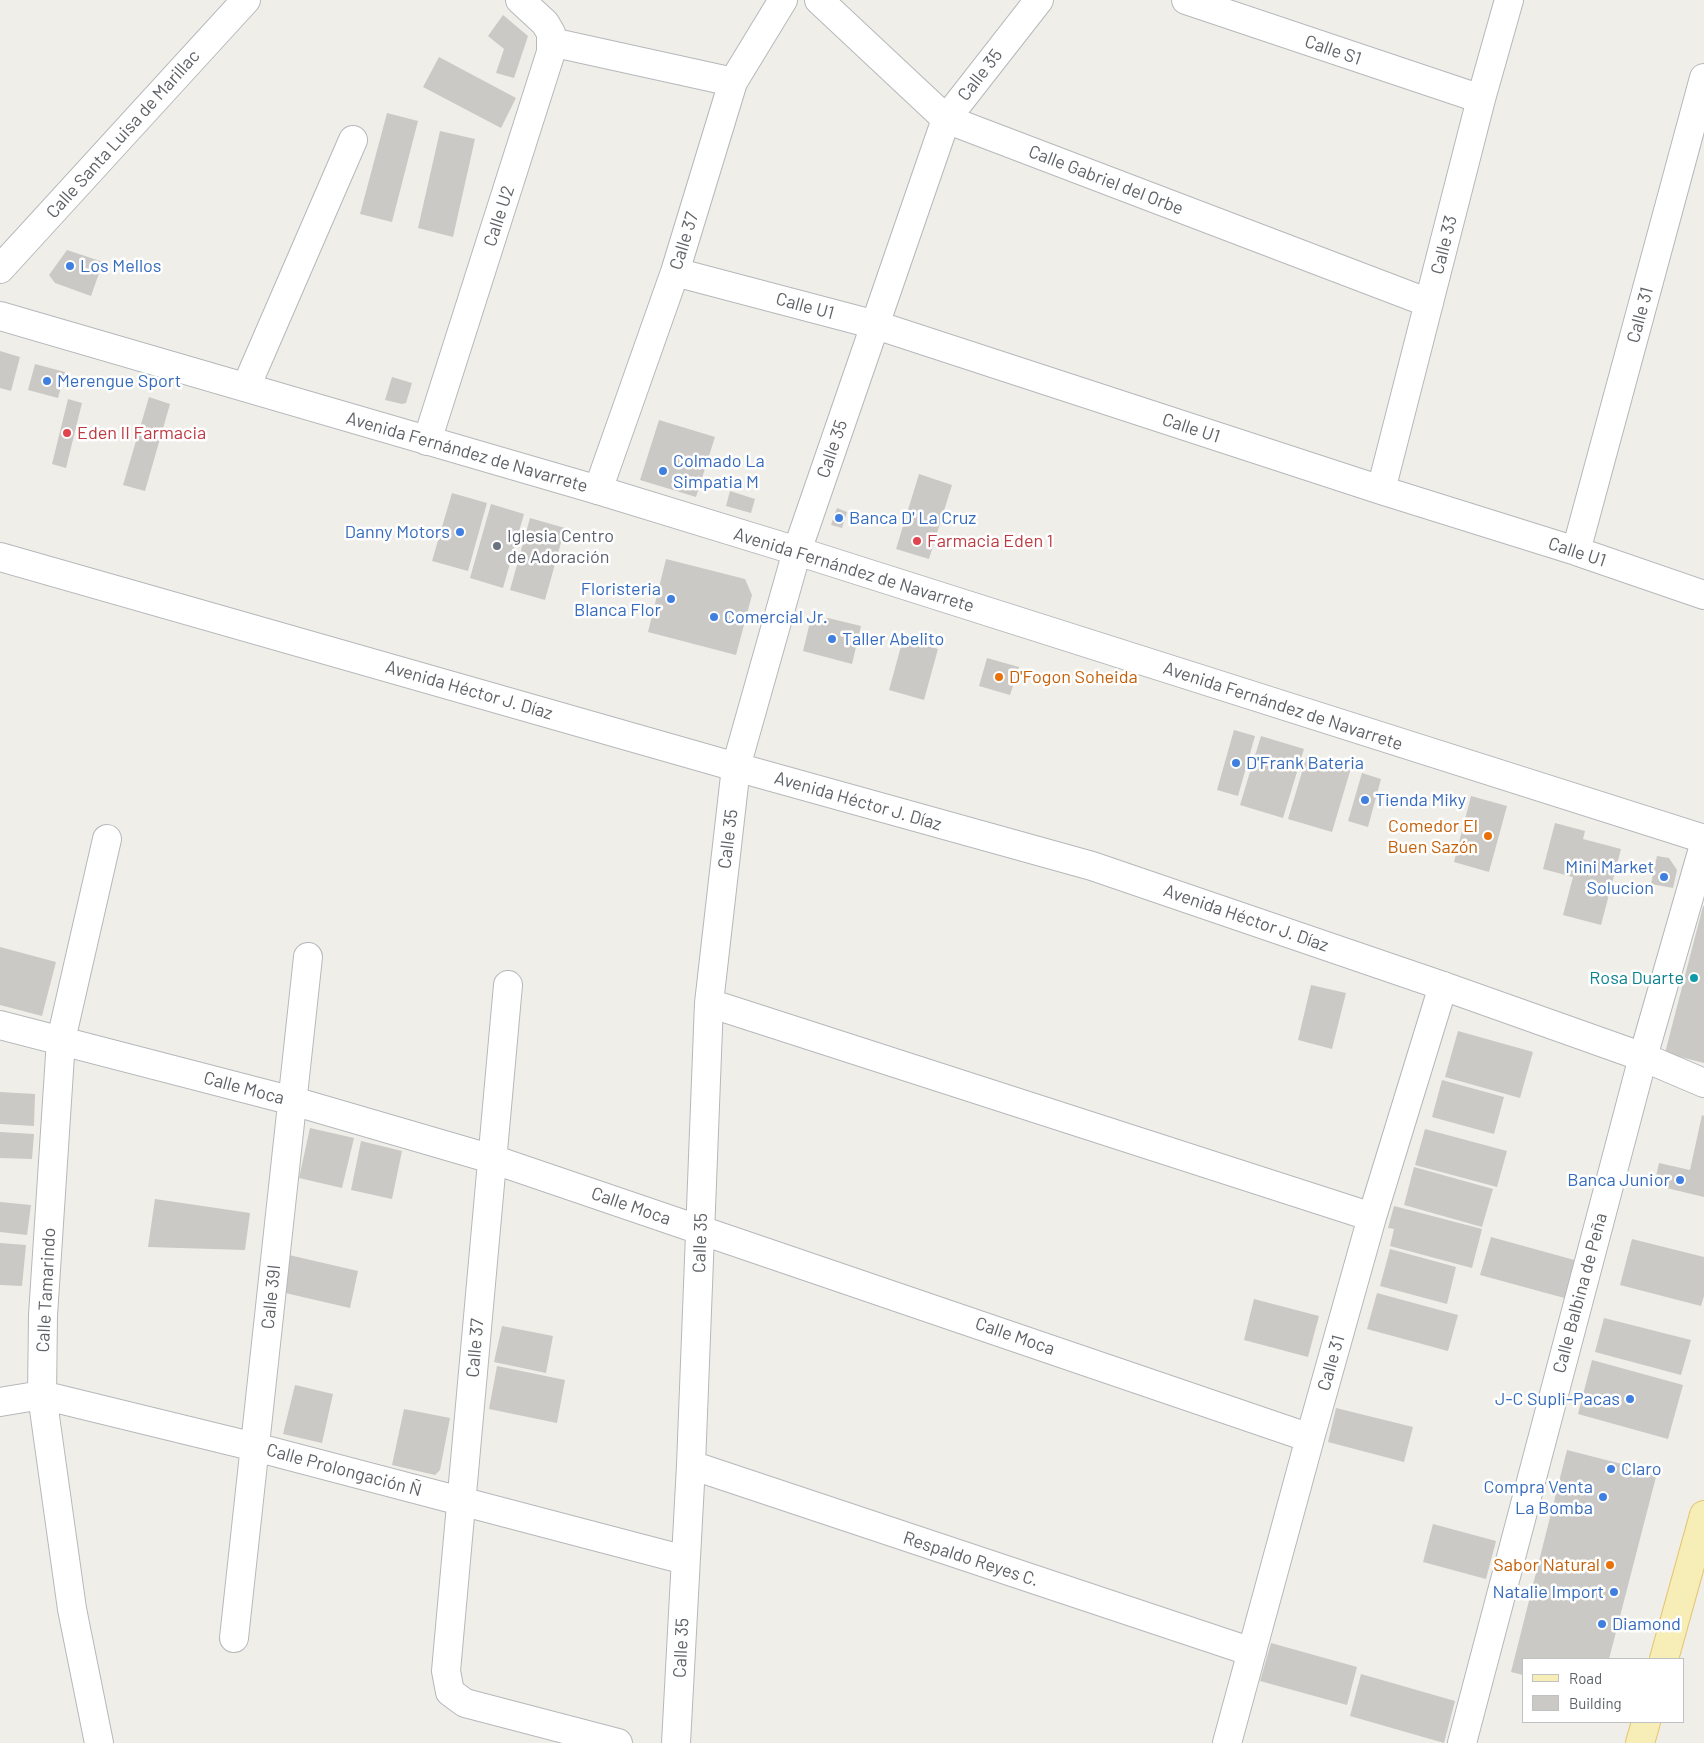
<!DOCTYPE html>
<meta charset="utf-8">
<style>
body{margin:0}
#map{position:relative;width:1704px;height:1743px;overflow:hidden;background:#f0eee8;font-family:Barlow,sans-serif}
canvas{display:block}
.legend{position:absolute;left:1522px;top:1658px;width:162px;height:65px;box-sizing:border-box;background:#fff;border:1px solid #bfc1c2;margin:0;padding:6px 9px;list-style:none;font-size:15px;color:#5f6367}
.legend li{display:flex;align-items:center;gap:10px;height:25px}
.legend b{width:25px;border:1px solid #bfc1c2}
</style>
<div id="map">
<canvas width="1704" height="1743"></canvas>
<ul class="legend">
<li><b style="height:6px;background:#f7edb6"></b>Road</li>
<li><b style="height:14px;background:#cbc9c5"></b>Building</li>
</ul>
</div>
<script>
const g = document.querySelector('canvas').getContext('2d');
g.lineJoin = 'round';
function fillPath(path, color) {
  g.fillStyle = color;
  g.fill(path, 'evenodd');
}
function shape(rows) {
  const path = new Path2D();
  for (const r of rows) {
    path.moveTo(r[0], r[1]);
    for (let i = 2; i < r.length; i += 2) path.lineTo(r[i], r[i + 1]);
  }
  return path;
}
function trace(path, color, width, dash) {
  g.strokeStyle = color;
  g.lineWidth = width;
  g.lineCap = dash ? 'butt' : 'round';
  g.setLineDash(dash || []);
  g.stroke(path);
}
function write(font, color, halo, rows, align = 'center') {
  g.font = font + ' Barlow,sans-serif';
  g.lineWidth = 5;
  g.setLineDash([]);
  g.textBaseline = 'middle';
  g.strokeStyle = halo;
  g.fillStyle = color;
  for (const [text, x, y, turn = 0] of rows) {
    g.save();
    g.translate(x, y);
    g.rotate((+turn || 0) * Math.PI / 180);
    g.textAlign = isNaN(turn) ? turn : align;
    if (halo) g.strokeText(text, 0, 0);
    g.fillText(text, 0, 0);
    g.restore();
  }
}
fillPath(shape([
 [503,15,528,36,514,78,496,73,504,49,488,36],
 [439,57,516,98,501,128,423,87],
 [387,113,418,121,392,222,360,214],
 [440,131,475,139,453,237,418,228],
 [67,250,103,262,91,296,55,283,49,275],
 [0,351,20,357,11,391,0,388],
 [35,364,65,372,58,398,28,390],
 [392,377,412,383,406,403,402,404,385,400],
 [149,397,170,404,145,491,123,485],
 [68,399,82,403,66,468,52,464],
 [659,420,715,437,696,497,640,480],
 [919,474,952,485,929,559,896,549],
 [730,491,755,499,751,513,726,506],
 [452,493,487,503,468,571,432,561],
 [491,504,524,514,503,588,470,578],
 [837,508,847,512,842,528,831,525],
 [530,518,565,528,545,600,510,590],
 [666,559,745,579,752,595,736,655,648,632],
 [828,618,861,626,852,664,803,651,810,622],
 [903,639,938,649,924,700,889,690],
 [987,658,1019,667,1010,695,979,686],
 [1234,730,1255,736,1238,796,1217,790],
 [1261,736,1304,749,1283,818,1240,805],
 [1307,755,1351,768,1332,832,1288,819],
 [1362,773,1381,779,1368,827,1348,821],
 [1471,796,1507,806,1489,872,1454,862],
 [1555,823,1585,831,1583,839,1621,849,1601,925,1563,915,1573,877,1543,869],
 [1657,856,1669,858,1677,870,1673,888,1651,884],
 [1703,906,1704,906,1704,1063,1665,1053],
 [0,947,56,962,42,1016,0,1005],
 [1311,985,1346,993,1332,1049,1298,1040],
 [1458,1031,1533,1052,1520,1098,1445,1077],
 [1442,1080,1504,1097,1494,1134,1432,1117],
 [0,1092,35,1094,34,1126,0,1124],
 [1702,1115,1704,1116,1704,1197,1654,1185,1659,1163,1690,1170],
 [310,1128,354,1138,342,1188,299,1178],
 [1425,1129,1507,1151,1497,1187,1415,1165],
 [0,1132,34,1134,32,1159,0,1158],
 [361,1141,402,1151,392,1199,351,1190],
 [1414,1167,1493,1189,1482,1227,1404,1205],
 [155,1199,250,1213,245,1250,148,1247],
 [0,1202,31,1205,27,1235,0,1232],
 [1394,1206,1482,1229,1472,1268,1390,1246,1394,1229,1388,1228],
 [1491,1237,1578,1261,1568,1299,1480,1275],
 [1632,1239,1704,1257,1704,1296,1701,1306,1620,1285],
 [0,1243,26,1245,22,1286,0,1285],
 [1390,1249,1456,1267,1447,1304,1380,1286],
 [289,1255,358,1271,350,1308,281,1292],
 [1377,1293,1458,1315,1448,1351,1367,1329],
 [1254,1299,1319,1316,1308,1357,1244,1340],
 [1604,1318,1691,1340,1681,1375,1595,1352],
 [502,1326,553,1336,546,1373,494,1362],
 [1592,1360,1683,1385,1668,1439,1578,1414],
 [497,1366,565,1380,557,1423,489,1409],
 [295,1385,333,1394,322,1443,283,1434],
 [1336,1408,1413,1427,1404,1462,1328,1442],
 [404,1409,450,1418,440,1470,435,1475,392,1465],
 [1567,1450,1657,1473,1609,1659,1523,1659,1523,1675,1511,1672],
 [1433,1524,1496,1541,1486,1579,1423,1562],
 [1271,1643,1357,1667,1347,1705,1260,1681],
 [1361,1674,1455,1701,1444,1743,1350,1716]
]), '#cbc9c5');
const minor = shape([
 [819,0,946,119,1429,303],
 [1186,0,1481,99],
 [551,42,733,82],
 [0,269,246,0],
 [675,272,876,325,1381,490,1576,551,1704,595],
 [246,387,353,140],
 [427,441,551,52,551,33,545,23,520,0],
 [598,490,675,272,733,82,783,0],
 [1381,490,1481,99,1509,0],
 [1576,551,1704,78],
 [508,985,446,1671,450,1692,465,1703,618,1743],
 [709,1003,1372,1217],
 [0,1025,293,1101,492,1159,1310,1438],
 [0,1402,42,1395,255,1447,685,1560],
 [691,1465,1252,1652],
 [234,1638,308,957],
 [99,1743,72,1609,42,1395,43,1315,61,1040,107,839],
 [676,1743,691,1465,709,1003,736,767,797,551,946,119,1039,0],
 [1227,1743,1310,1438,1372,1217,1443,986],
 [1462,1743,1643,1057,1704,845]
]);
const tertiary = shape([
 [0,316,598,490,797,551,1704,839],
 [0,557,736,767,1092,866,1443,986,1643,1057,1704,1083]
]);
const primary = shape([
 [1664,1659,1704,1515],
 [1640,1743,1646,1722]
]);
trace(minor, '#b5b8bb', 30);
trace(tertiary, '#b5b8bb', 30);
trace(primary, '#e4c36d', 30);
trace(minor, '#fff', 28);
trace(tertiary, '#fff', 28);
trace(primary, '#f7edb6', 28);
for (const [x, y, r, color] of [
 [70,266,5,"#3f7fe0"],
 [47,381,5,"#3f7fe0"],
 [67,433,5,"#e0444e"],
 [663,471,5,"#3f7fe0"],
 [839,518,5,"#3f7fe0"],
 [460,532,5,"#3f7fe0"],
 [917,541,5,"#e0444e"],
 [497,546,5,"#6b7280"],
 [671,599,5,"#3f7fe0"],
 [714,617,5,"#3f7fe0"],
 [832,639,5,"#3f7fe0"],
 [999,677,5,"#e8710a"],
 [1236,763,5,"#3f7fe0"],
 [1365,800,5,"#3f7fe0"],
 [1488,836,5,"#e8710a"],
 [1664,877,5,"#3f7fe0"],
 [1694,978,5,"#0f9aa8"],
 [1680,1180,5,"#3f7fe0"],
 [1630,1399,5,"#3f7fe0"],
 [1611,1469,5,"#3f7fe0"],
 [1603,1497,5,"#3f7fe0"],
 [1610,1565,5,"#e8710a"],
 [1614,1592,5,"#3f7fe0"],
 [1602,1624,5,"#3f7fe0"]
]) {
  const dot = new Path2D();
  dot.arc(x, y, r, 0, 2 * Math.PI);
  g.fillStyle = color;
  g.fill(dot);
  trace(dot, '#fff', 2);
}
write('18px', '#5f6367', '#fff', [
 ["Calle S1",1333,50,19],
 ["Calle 35",980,75,-52],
 ["Calle Santa Luisa de Marillac",123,134,-48],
 ["Calle Gabriel del Orbe",1106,180,21],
 ["Calle U2",499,216,-72],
 ["Calle 37",684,241,-73],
 ["Calle 33",1444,245,-76],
 ["Calle U1",805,306,15],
 ["Calle 31",1640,315,-75],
 ["Calle U1",1191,428,18],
 ["Calle 35",832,449,-71],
 ["Avenida Fernández de Navarrete",467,452,16],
 ["Calle U1",1577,552,18],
 ["Avenida Fernández de Navarrete",854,570,17],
 ["Avenida Héctor J. Díaz",469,690,16],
 ["Avenida Fernández de Navarrete",1283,706,18],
 ["Avenida Héctor J. Díaz",858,801,16],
 ["Calle 35",728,839,-83],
 ["Avenida Héctor J. Díaz",1246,918,19],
 ["Calle Moca",244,1088,15],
 ["Calle Moca",631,1206,19],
 ["Calle 35",700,1243,-88],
 ["Calle Tamarindo",46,1290,-87],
 ["Calle Balbina de Peña",1580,1293,-75],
 ["Calle 39I",271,1297,-84],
 ["Calle Moca",1015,1336,19],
 ["Calle 37",475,1348,-85],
 ["Calle 31",1331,1363,-74],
 ["Calle Prolongación Ñ",344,1470,15],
 ["Respaldo Reyes C.",971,1559,18],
 ["Calle 35",681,1648,-87]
]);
write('18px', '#366cbe', '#fff', [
 ["Los Mellos",80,266],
 ["Merengue Sport",57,381],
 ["Colmado La",673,461],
 ["Simpatia M",673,482],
 ["Banca D' La Cruz",849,518],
 ["Danny Motors",450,532,"right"],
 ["Floristeria",661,589,"right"],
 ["Blanca Flor",661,610,"right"],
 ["Comercial Jr.",724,617],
 ["Taller Abelito",842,639],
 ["D'Frank Bateria",1246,763],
 ["Tienda Miky",1375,800],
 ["Mini Market",1654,867,"right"],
 ["Solucion",1654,888,"right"],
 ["Banca Junior",1670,1180,"right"],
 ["J-C Supli-Pacas",1620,1399,"right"],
 ["Claro",1621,1469],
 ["Compra Venta",1593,1487,"right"],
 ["La Bomba",1593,1508,"right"],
 ["Natalie Import",1604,1592,"right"],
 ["Diamond",1612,1624]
], 'left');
write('18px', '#be3a42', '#fff', [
 ["Eden II Farmacia",77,433],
 ["Farmacia Eden 1",927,541]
], 'left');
write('18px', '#5b616d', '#fff', [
 ["Iglesia Centro",507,536],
 ["de Adoración",507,557]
], 'left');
write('18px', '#c56008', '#fff', [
 ["D'Fogon Soheida",1009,677,"left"],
 ["Comedor El",1478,826],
 ["Buen Sazón",1478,847],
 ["Sabor Natural",1600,1565]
], 'right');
write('18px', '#0d838f', '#fff', [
 ["Rosa Duarte",1684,978]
], 'right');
</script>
